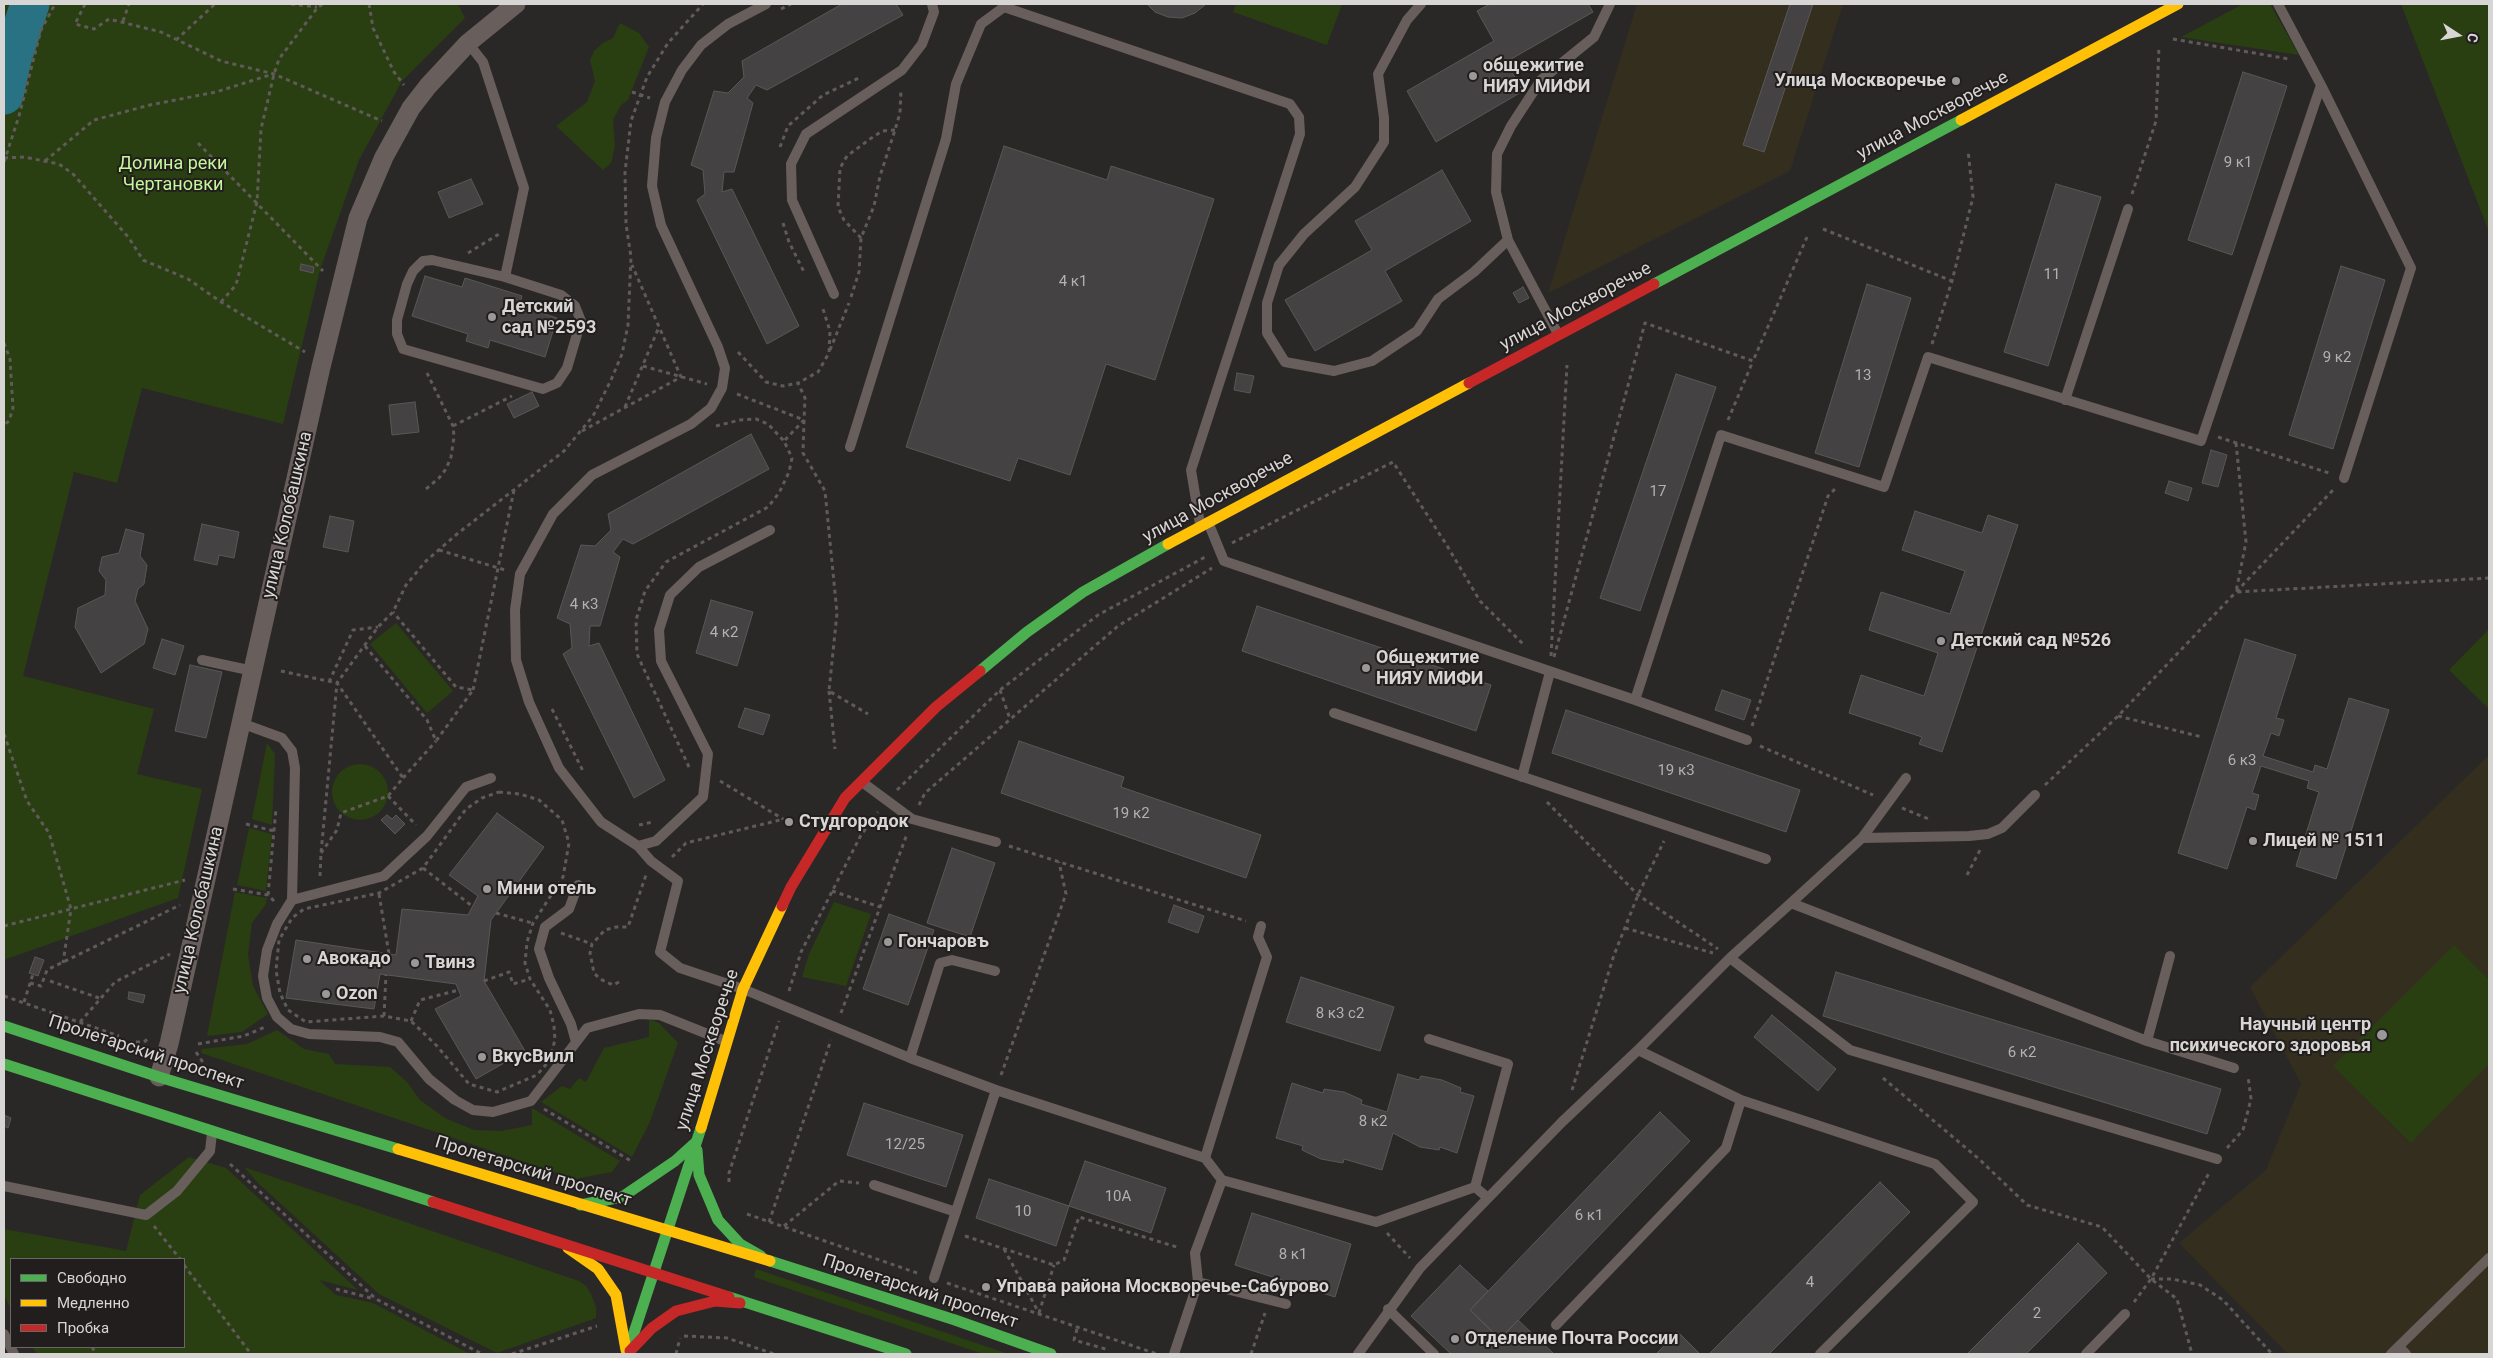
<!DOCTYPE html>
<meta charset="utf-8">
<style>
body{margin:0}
#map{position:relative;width:2493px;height:1358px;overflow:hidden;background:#2a2827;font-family:Roboto,sans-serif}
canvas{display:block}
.frame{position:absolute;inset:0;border:5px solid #d8d6d5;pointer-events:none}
.legend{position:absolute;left:10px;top:1258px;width:175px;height:90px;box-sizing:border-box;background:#211e1d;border:1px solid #6a6867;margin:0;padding:6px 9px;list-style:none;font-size:15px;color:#d8d6d5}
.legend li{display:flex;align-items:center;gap:10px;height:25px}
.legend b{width:25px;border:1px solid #6a6867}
.north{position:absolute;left:2433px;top:10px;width:50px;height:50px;-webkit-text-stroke:4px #211e1d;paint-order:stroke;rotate:101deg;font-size:14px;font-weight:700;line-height:20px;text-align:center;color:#d8d6d5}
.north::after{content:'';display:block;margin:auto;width:18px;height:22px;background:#d8d6d5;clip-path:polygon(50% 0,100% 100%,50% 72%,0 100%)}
</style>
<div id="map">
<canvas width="2493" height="1358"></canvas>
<div class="frame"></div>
<ul class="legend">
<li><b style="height:6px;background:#4caf50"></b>Свободно</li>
<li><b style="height:6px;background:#ffc107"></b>Медленно</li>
<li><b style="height:6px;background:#c62828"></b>Пробка</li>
</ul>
<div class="north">С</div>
</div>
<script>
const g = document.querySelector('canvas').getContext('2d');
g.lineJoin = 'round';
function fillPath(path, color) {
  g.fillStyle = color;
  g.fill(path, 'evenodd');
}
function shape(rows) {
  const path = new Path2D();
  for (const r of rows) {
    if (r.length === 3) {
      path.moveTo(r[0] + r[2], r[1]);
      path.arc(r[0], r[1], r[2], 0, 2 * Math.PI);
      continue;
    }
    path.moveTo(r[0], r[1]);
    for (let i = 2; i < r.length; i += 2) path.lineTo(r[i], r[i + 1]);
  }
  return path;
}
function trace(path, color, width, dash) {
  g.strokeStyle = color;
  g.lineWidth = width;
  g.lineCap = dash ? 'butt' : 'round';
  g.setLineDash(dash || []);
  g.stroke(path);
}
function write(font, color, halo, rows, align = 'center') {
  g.font = font + ' Roboto,sans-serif';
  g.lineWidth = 4;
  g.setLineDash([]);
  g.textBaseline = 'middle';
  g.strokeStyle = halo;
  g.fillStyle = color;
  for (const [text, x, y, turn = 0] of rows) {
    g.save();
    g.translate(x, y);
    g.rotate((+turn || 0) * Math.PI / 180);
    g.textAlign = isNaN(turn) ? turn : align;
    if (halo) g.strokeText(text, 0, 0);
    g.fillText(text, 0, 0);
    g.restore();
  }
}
fillPath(shape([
 [1637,4,1843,4,1790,171,1548,293],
 [2489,755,2489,1354,2288,1354,2179,1243,2266,1170,2301,1084,2250,987]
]), '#342e1f');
fillPath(shape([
 [4,4,458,4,465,18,402,81,359,160,320,270,283,424,142,388,117,483,74,472,23,676,154,709,137,774,202,789,178,898,4,960],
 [1236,4,1342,4,1327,45,1233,12],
 [2243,4,2270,4,2299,55,2181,37],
 [2401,4,2489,4,2489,232],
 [620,23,639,33,649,47,628,100,621,105,613,120,615,146,611,163,603,170,556,126,587,102,595,81,590,60,594,51,603,43,613,38],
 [396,623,453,691,427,713,370,644],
 [2489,629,2489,709,2449,670],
 [267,743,275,754,272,825,252,819],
 [360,792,28],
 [249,828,272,834,266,891,237,885],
 [235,892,267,898,266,904,252,923,248,955,253,986,268,1014,242,1032,207,1036],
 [834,902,871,914,846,986,802,977,809,954],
 [2454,945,2489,980,2489,1064,2411,1143,2333,1066],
 [649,1019,659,1023,678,1043,649,1124,632,1157,541,1102,562,1086,570,1089,579,1078,586,1082,604,1048,649,1037],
 [277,1030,304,1049,329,1054,335,1064,390,1067,407,1082,420,1100,445,1118,474,1130,501,1131,532,1125,532,1108,620,1161,612,1172,575,1179,201,1053,202,1049,247,1044],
 [189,1157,226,1168,358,1290,319,1280,336,1295,373,1303,470,1354,37,1354,32,1347,184,1347,184,1259,11,1259,11,1309,4,1295,4,1229,126,1251,140,1195],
 [244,1167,579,1281,586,1286,591,1294,596,1307,596,1318,497,1353,379,1294,257,1182],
 [756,1269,1009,1354,983,1354,754,1277]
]), '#293e11');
trace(shape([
 [4,95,12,59,30,4]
]), '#287283', 39);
const building = shape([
 [842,4,896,4,903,15,767,90,756,85,747,98,753,103,734,172,724,172,722,192,732,189,799,326,767,344,697,200,705,194,703,170,691,165,714,91,728,93,744,77,742,61,842,4],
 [1147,4,1206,4,1195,13,1182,18,1168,17,1155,12,1147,4],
 [1490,4,1588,4,1593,12,1506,62,1523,91,1436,142,1407,91,1494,41,1477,11,1490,4],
 [1790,4,1813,4,1764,152,1743,145,1790,4],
 [2243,72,2287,86,2232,255,2188,240,2243,72],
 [1004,146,1107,180,1111,166,1214,199,1155,380,1106,364,1070,475,1018,458,1010,481,906,447,1004,146],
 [1442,170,1471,221,1385,271,1402,301,1315,351,1285,300,1372,250,1355,221,1442,170],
 [471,179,483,204,449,218,438,192,471,179],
 [2056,184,2101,197,2048,366,2004,352,2056,184],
 [301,264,314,267,313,273,300,270,301,264],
 [2341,266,2385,280,2333,449,2289,435,2341,266],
 [425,276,462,287,465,278,522,296,519,306,557,318,545,357,490,340,488,348,466,341,468,334,412,316,425,276],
 [1867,284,1911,298,1859,467,1815,453,1867,284],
 [1523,287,1529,298,1519,303,1513,293,1523,287],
 [1237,373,1254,376,1250,393,1234,390,1237,373],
 [1676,374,1716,387,1640,611,1600,598,1676,374],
 [532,392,539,406,514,418,507,404,532,392],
 [415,402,419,432,392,435,389,405,415,402],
 [751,434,769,469,633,544,623,539,613,552,620,557,600,626,590,626,589,646,599,643,665,780,634,798,563,654,572,648,570,624,557,618,581,545,595,546,611,530,608,514,751,434],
 [2211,450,2227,455,2218,487,2202,483,2211,450],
 [2169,481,2192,488,2188,501,2165,493,2169,481],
 [1915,511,1982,533,1988,515,2018,525,1942,752,1919,744,1922,737,1849,713,1861,675,1924,696,1938,653,1869,630,1881,592,1950,614,1965,571,1902,550,1915,511],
 [330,516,354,521,348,552,323,547,330,516],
 [202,524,239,532,234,558,219,555,217,565,194,560,202,524],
 [126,529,144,534,140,556,147,565,144,584,138,589,135,601,148,629,144,644,101,673,75,627,78,608,105,595,106,580,99,571,102,557,119,553,126,529],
 [711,600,753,612,737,666,696,653,711,600],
 [1257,606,1491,685,1476,731,1242,651,1257,606],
 [162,639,184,646,175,675,153,668,162,639],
 [2245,639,2296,655,2276,718,2284,720,2279,736,2271,733,2263,756,2313,772,2315,765,2327,769,2349,698,2389,710,2336,879,2296,866,2319,792,2307,788,2309,781,2261,766,2252,793,2259,795,2255,810,2247,807,2227,869,2178,853,2245,639],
 [190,665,222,672,206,738,175,731,190,665],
 [1722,690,1751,700,1744,720,1715,710,1722,690],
 [745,708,770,715,763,735,738,727,745,708],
 [1566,710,1800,790,1786,832,1552,753,1566,710],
 [1019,741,1124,777,1121,787,1261,835,1246,878,1001,793,1019,741],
 [497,813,544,847,491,920,484,981,525,1051,476,1079,435,1009,461,996,456,984,380,974,374,1009,286,998,296,940,396,955,402,909,468,915,478,896,449,875,497,813],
 [387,815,392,819,396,815,405,824,395,834,381,820,387,815],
 [952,848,995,863,970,937,927,923,952,848],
 [1174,905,1204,916,1198,933,1168,922,1174,905],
 [889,914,934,930,908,1005,863,989,889,914],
 [35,957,44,960,38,976,29,973,35,957],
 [1836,972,2221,1089,2207,1134,1823,1016,1836,972],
 [1301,977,1394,1007,1380,1051,1286,1022,1301,977],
 [129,992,145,995,143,1003,128,999,129,992],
 [1772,1015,1836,1069,1818,1091,1754,1037,1772,1015],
 [1398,1074,1419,1080,1421,1076,1442,1080,1461,1088,1460,1092,1474,1096,1457,1153,1440,1147,1439,1150,1420,1147,1393,1133,1382,1170,1344,1159,1343,1163,1321,1159,1302,1150,1303,1146,1276,1138,1292,1083,1323,1093,1324,1089,1344,1092,1362,1100,1361,1104,1387,1112,1398,1074],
 [864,1103,963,1135,946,1187,847,1155,864,1103],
 [1660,1112,1690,1141,1500,1339,1470,1310,1660,1112],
 [4,1115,11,1118,8,1128,4,1126,4,1115],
 [1085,1161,1166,1188,1151,1233,1069,1206,1085,1161],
 [989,1179,1069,1206,1056,1246,976,1218,989,1179],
 [1880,1182,1910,1212,1769,1354,1709,1354,1880,1182],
 [1252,1213,1351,1244,1335,1297,1235,1265,1252,1213],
 [2078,1243,2107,1273,2026,1354,1967,1354,2078,1243],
 [1460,1265,1488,1291,1470,1310,1500,1339,1518,1320,1554,1354,1451,1354,1411,1316,1460,1265],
 [1678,1332,1700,1354,1656,1354,1678,1332]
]);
fillPath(building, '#444243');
trace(building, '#595857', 1);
trace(shape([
 [85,4,75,24,94,29,109,19,161,32,221,61,274,74,382,121],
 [291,4,317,7],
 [369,4,373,28,394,72,404,85],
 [781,9,791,4],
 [123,21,129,4],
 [2173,39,2289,59],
 [176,40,215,4],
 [632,92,650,98],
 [198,143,323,271],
 [780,147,788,126,823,95,859,78],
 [4,158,24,157,59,164,73,174,129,238,143,260,188,279,221,302,305,352],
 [45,161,94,120,150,105,216,92,273,74],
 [4,162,19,116,41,30,55,4],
 [2132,194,2156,121,2159,46],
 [783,223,789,242,805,274],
 [1823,229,1952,281],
 [861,238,844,220,838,207,840,168,847,156,870,139,882,131,895,130],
 [468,253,499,234],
 [851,297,859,272,861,238,874,206,880,176,895,130,900,113,901,90],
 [221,302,236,285,257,202,261,129,274,74,279,59,318,7,323,4],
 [4,343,10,359,13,408,9,421,4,425],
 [1932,344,1952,281,1973,197,1968,150],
 [830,350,849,303],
 [738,352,766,382,783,386,798,383],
 [643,366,707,384],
 [737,394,804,420,803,453,825,491,837,613,829,691,868,714],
 [625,407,659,327],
 [1728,420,1753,361],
 [453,426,512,396],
 [716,426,740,420,756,419,768,424,784,441],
 [582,431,681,377,632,265],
 [2218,437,2329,473],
 [2236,443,2246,542,2236,592,2489,578],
 [426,489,439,478,446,469,451,457,454,437,453,426,427,373],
 [1232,543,1393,462,1446,544,1480,601,1524,645],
 [439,550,505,570],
 [365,646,427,720,436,741,473,690,456,687,393,612],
 [1551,656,1567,365],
 [1554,657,1645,323,1753,361,1807,237],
 [281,671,337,683,403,778,388,796,341,813,337,830,321,853],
 [329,682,353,630,378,627],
 [473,690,514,490],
 [1000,690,1010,719],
 [829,691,835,749],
 [552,709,584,773],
 [2118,716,2202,737],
 [1752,726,1828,496,1836,488],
 [4,734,27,801,49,833,71,909,63,963],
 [1760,746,1873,795],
 [689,767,637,654,636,620,645,591,666,562,768,507,779,493,789,472,792,458,784,441,804,420,805,398,798,383,818,372,829,353,830,331,822,306],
 [403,778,436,741],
 [720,781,783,819],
 [2045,785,2118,716,2334,489],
 [897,790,1000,690,1098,615,1207,556],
 [499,792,520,794,539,800,562,820,569,843,563,877,533,923,527,942,525,963,530,979,550,1010,554,1026,555,1040,549,1061,537,1075,497,1092,469,1084,437,1046,411,1021,384,1016,306,1022,288,1010,280,993,276,970,279,940,292,918,304,909,379,893,423,868,466,809,482,798,499,792],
 [388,796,416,825],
 [1547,802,1638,895,1718,949],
 [919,805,925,793,1118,626,1212,568],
 [1902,808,1931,820],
 [246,824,274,831],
 [639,825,653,822],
 [1009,846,1246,921],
 [672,857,686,843,784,819],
 [423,868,472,906],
 [1967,875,1980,850],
 [320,876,321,853,337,683,378,627,393,612,406,585,426,561,457,534,564,451,593,416,611,380,622,354,628,325,631,257,626,224,625,172,631,121,647,77,668,43,703,4],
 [233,889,268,895,274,901],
 [832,891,880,907],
 [379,894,389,954],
 [268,895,276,809],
 [496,913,532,923],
 [4,926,185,880],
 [1625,928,1713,953],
 [561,933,592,944],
 [50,981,99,998],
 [484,981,509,972,513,984,530,979],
 [619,982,613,985,600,979,594,973,590,953,592,944,605,930,616,927,628,927,646,875],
 [30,983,41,986,47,970,180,905],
 [789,991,801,952,861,835,878,812],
 [4,996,119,1036],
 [24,1002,33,974],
 [841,1013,907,834],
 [384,1016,386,975],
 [411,1021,420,1000,459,990],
 [80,1022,115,982,170,954],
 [136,1042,144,1042,149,1038],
 [198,1044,244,1036,265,1027],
 [196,1052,204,1064],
 [1001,1075,1066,894,1059,862],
 [1883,1078,1979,1159,2027,1205,2102,1227,2151,1279,2177,1299,2192,1354],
 [1572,1090,1614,955,1638,895,1664,841],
 [544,1109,631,1161],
 [2227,1148,2243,1130,2251,1099,2248,1076],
 [230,1164,376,1299,482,1354],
 [729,1182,729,1173,779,1021],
 [747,1214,920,1274],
 [769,1222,831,1040],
 [154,1226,180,1259],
 [784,1226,839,1181,859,1183],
 [1387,1233,1410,1258],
 [965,1236,1054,1265,1064,1260,1079,1217,1180,1248],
 [1004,1249,1039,1313],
 [184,1265,251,1354],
 [2151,1279,2172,1279,2200,1285,2223,1300,2272,1354],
 [947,1283,1157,1354],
 [336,1289,375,1299],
 [2134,1302,2151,1279,2209,1173],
 [1039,1313,1054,1265],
 [1077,1329,1074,1340,1109,1350],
 [684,1336,727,1338,774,1354],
 [92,1347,96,1354],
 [512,1354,597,1326],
 [676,1354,680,1338],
 [1251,1354,1265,1313]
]), '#605a58', 3, [4, 4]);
trace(shape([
 [766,4,728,24,701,45,682,70,665,102,656,138,652,186,661,225,718,347,725,368,722,388,711,408,691,424,592,475,553,514,520,574,515,610,516,660,529,702,559,768,601,822,638,846,651,861,678,881,660,952,680,968,743,989,910,1058,996,1090,1205,1158,1222,1180,1195,1253,1198,1282,1174,1354],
 [1421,4,1407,20,1378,74,1384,118,1384,142,1355,187,1304,234,1279,265,1267,303,1267,333,1285,362,1334,371,1372,361,1417,331,1438,299,1474,272,1508,240,1496,192,1497,154,1511,126,1541,80,1594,37,1610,4],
 [468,43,483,62,524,188,505,277],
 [2321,85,2411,268,2344,478],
 [1508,240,1558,334],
 [432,260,505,277,561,295,575,306,581,321,567,368,557,383,543,389,403,349,397,334,397,320,407,284,413,271,423,261,432,260],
 [834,294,792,200,791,164,806,134,902,70,922,44,934,12,932,4],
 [2065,400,2128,209],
 [850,447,946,139,956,84,981,24,1004,7,1290,104,1299,117,1300,134,1191,470,1200,524],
 [1208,522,1224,561,1635,700,1721,435,1884,487,1928,357,2201,441,2321,85,2278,4],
 [202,660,253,671],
 [1635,700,1747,740],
 [1334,713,1766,859],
 [241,723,282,738,292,751,295,768,292,900,277,924,267,950,263,976,267,998,277,1017,291,1029,309,1034,380,1037,398,1042,429,1079,455,1100,473,1110,493,1112,531,1101,587,1028,639,1014,660,1015,725,1041],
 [1522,777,1550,672],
 [862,782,912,819,996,842],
 [1862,838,1906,778],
 [638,846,656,841,703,797,708,754,661,661,659,630,670,595,699,567,770,530],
 [292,900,384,876,427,836,466,787,491,778],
 [1791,903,1862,838,1969,836,1988,834,2002,828,2035,795],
 [1730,958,1850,1050,2217,1159],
 [1429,1039,1508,1064,1475,1187],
 [2147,1041,2170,956],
 [576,1042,571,1024,549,978,539,949,545,927,569,909,578,885],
 [1638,1050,1730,958,1791,903,2147,1041,2234,1068],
 [910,1058,940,963,952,960,995,971],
 [1205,1158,1267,957,1258,937,1261,926],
 [1222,1180,1376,1222,1475,1187,1488,1198],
 [874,1185,956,1212],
 [4,1186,146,1215,177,1191,210,1151,212,1133],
 [934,1278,996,1090],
 [1198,1282,1286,1304],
 [1388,1309,1434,1354],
 [1556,1325,1726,1148,1741,1100],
 [4,1334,14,1354],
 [2399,1347,2406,1354],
 [1358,1354,1420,1268,1562,1122,1638,1050,1741,1100,1935,1164,1973,1202,1820,1354],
 [2086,1354,2125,1314],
 [2391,1354,2489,1258]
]), '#685e5b', 10);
trace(shape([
 [159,1077,169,1044,321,367,358,218,384,157,411,108,428,86,468,43,516,4]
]), '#685e5b', 19);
trace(shape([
 [1654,284,1961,120],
 [980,671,1027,632,1083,592,1168,544],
 [4,1026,159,1077,398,1149],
 [4,1064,433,1202],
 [697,1150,699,1175,718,1220,740,1244,761,1256],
 [580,1205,622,1197,675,1161,696,1142],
 [770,1261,955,1320,1051,1354],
 [729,1297,906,1354],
 [627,1354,701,1128]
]), '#4caf50', 11);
trace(shape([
 [1961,120,2178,4],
 [1168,544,1469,383],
 [701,1128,743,989,782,906],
 [398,1149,770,1261],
 [568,1248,598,1269,616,1295,626,1350]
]), '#ffc107', 11);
trace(shape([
 [1469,383,1654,284],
 [782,906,791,887,845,798,936,707,980,671],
 [433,1202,729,1297],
 [630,1351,652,1328,676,1311,715,1301,740,1303]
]), '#c62828', 11);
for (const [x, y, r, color] of [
 [1473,76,5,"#9b9998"],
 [1956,81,5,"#9b9998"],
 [492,317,5,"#9b9998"],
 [1941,641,5,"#9b9998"],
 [1366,668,5,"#9b9998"],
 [789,822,5,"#9b9998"],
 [2253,841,5,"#9b9998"],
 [487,889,5,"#9b9998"],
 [888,942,5,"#9b9998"],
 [307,959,5,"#9b9998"],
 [415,963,5,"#9b9998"],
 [326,994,5,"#9b9998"],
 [2382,1035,6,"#9b9998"],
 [482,1057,5,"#9b9998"],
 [986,1287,5,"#9b9998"],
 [1455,1339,5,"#9b9998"]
]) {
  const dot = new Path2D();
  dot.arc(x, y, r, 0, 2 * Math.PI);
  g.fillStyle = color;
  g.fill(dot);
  trace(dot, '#211e1d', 2);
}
write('15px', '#b3b1b0', null, [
 ["9 к1",2238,163],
 ["11",2052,275],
 ["4 к1",1073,282],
 ["9 к2",2337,358],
 ["13",1863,376],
 ["17",1658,492],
 ["4 к3",584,605],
 ["4 к2",724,633],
 ["6 к3",2242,761],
 ["19 к3",1676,771],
 ["19 к2",1131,814],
 ["8 к3 с2",1340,1014],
 ["6 к2",2022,1053],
 ["8 к2",1373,1122],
 ["12/25",905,1145],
 ["10А",1118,1197],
 ["10",1023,1212],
 ["6 к1",1589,1216],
 ["8 к1",1293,1255],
 ["4",1810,1283],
 ["2",2037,1314]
]);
write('bold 18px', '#d8d6d5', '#211e1d', [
 ["общежитие",1483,66],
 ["НИЯУ МИФИ",1483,87],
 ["Улица Москворечье",1946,81,"right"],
 ["Детский",502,307],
 ["сад №2593",502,328],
 ["Детский сад №526",1951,641],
 ["Общежитие",1376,658],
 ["НИЯУ МИФИ",1376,679],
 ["Студгородок",799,822],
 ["Лицей № 1511",2263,841],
 ["Мини отель",497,889],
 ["Гончаровъ",898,942],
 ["Авокадо",317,959],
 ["Твинз",425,963],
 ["Ozon",336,994],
 ["Научный центр",2371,1025,"right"],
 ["психического здоровья",2371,1046,"right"],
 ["ВкусВилл",492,1057],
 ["Управа района Москворечье-Сабурово",996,1287],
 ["Отделение Почта России",1465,1339]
], 'left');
write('18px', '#d8d6d5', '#211e1d', [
 ["улица Москворечье",1933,116,-28],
 ["улица Москворечье",1576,307,-28],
 ["улица Москворечье",1218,498,-29],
 ["улица Колобашкина",288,515,-77],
 ["улица Колобашкина",199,910,-77],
 ["улица Москворечье",708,1050,-72],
 ["Пролетарский проспект",146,1053,18],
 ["Пролетарский проспект",533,1172,17],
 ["Пролетарский проспект",920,1292,18]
]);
write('18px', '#c5f799', '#211e1d', [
 ["Долина реки",173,164],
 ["Чертановки",173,185]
]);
</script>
